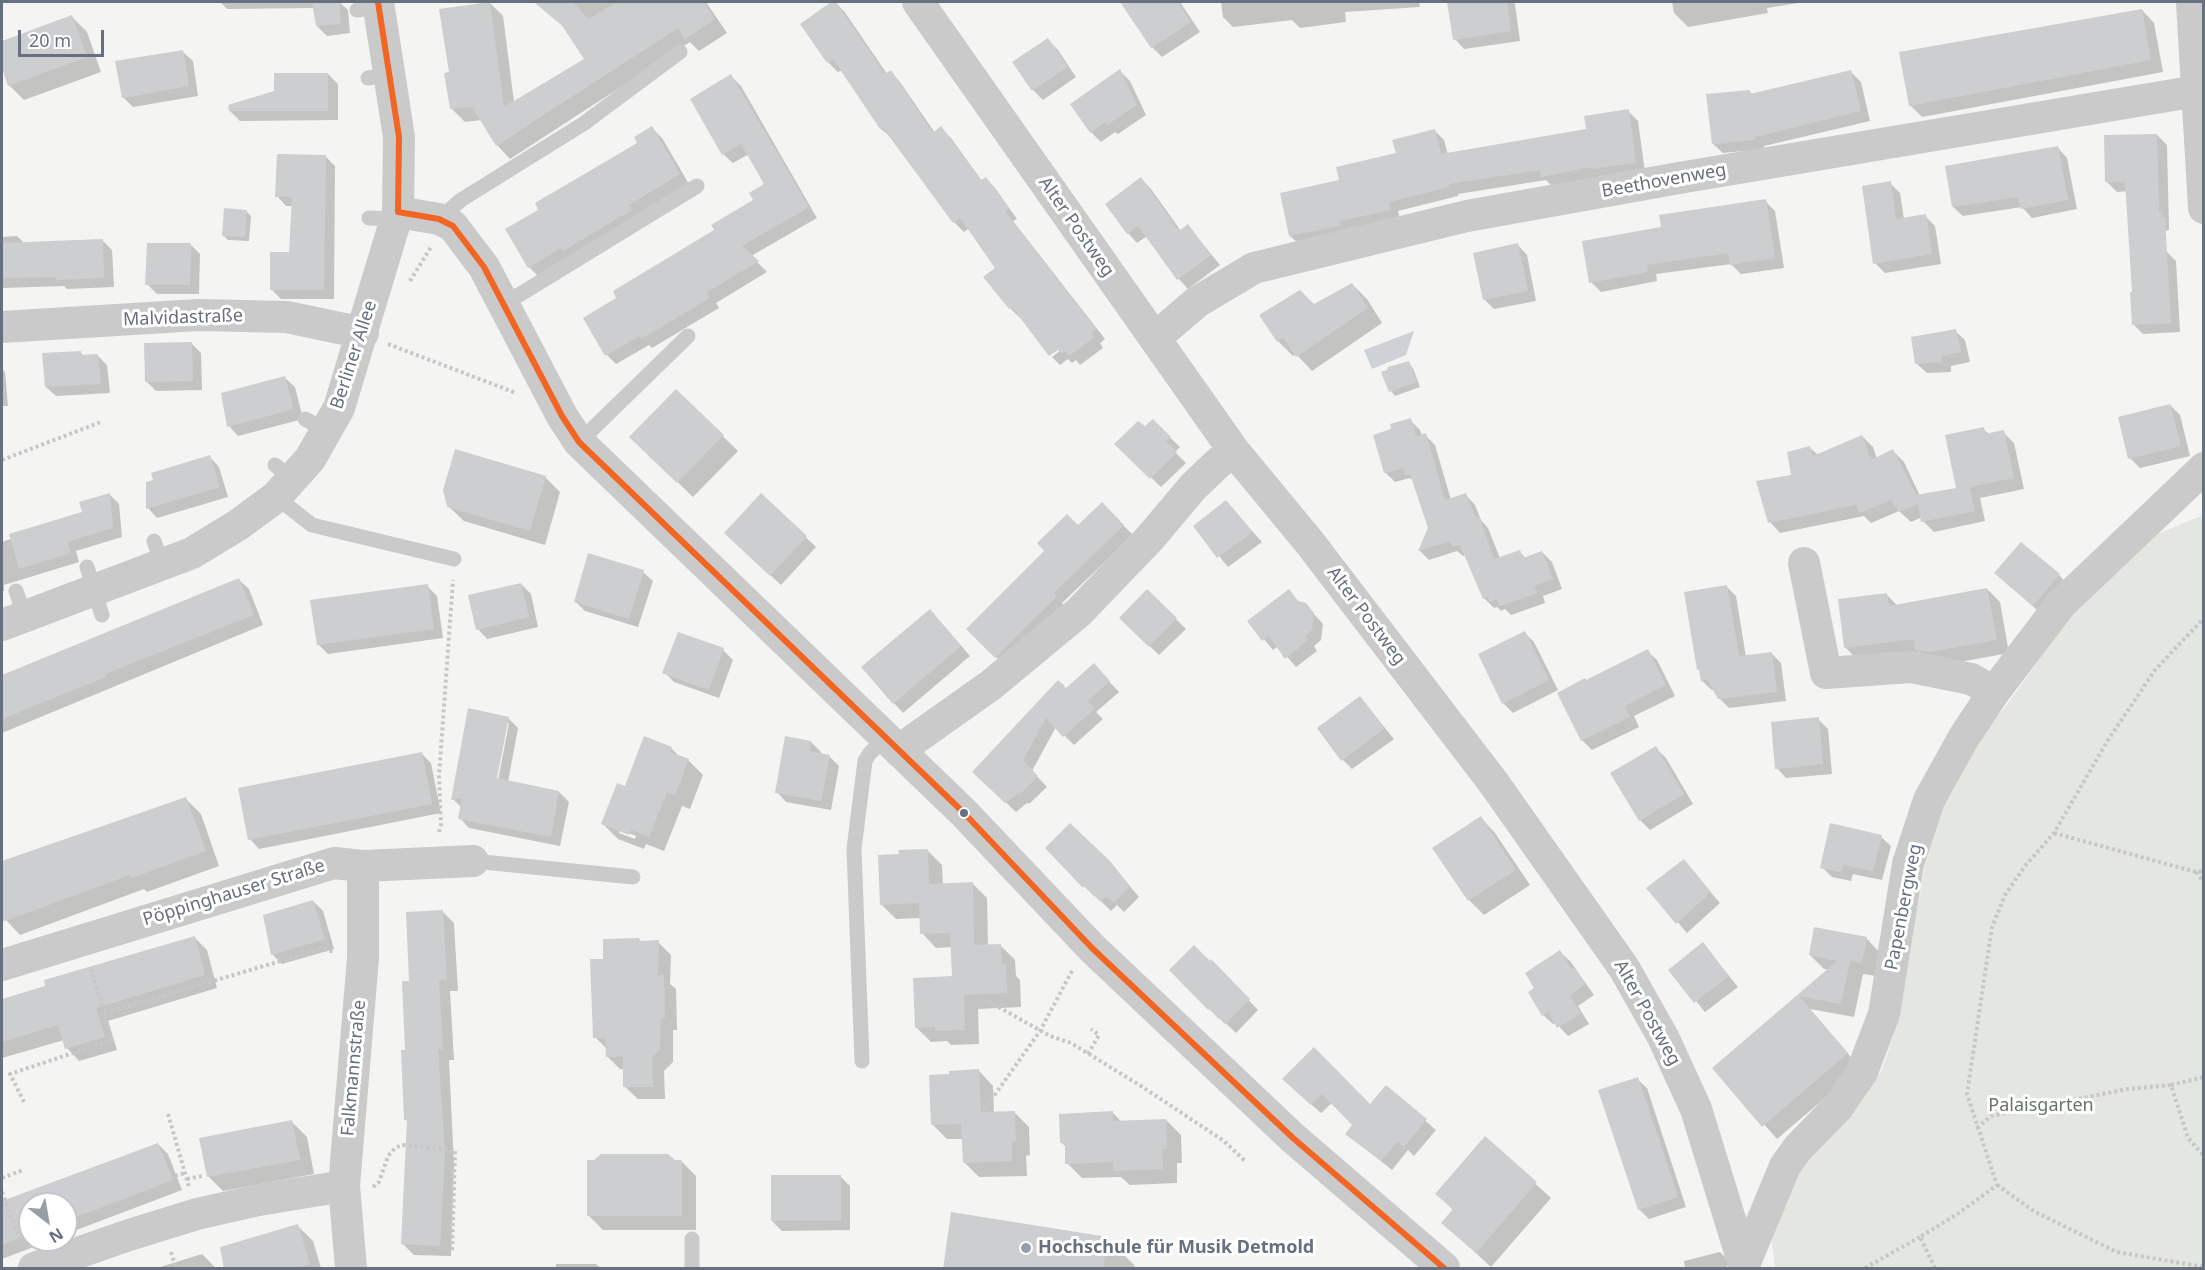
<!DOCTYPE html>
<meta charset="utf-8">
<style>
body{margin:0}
#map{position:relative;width:2205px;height:1270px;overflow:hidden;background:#f4f4f3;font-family:"Noto Sans",sans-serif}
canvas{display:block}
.frame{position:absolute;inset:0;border:3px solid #67707f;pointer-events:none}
.north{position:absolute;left:18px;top:1192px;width:60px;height:60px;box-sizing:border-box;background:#fff;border:2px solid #c2c6cc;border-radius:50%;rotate:149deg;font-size:16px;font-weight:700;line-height:24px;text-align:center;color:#67707f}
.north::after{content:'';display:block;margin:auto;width:21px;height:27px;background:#989ea8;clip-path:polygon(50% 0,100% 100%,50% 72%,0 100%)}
.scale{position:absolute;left:18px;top:30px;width:86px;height:27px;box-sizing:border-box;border:3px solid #67707f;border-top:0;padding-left:8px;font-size:18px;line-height:21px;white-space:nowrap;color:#67707f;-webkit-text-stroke:4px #fff;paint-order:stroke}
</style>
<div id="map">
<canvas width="2205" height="1270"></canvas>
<div class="frame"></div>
<div class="north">N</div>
<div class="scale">20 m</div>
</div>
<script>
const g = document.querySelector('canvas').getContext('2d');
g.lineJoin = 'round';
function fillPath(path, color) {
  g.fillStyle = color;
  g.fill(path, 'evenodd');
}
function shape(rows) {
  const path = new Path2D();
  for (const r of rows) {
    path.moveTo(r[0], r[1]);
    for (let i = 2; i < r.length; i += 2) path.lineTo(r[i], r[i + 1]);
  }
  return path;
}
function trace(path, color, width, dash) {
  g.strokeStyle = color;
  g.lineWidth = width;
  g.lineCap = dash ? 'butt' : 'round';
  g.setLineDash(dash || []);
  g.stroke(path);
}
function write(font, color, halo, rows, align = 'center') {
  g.font = font + ' "Noto Sans",sans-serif';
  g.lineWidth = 6;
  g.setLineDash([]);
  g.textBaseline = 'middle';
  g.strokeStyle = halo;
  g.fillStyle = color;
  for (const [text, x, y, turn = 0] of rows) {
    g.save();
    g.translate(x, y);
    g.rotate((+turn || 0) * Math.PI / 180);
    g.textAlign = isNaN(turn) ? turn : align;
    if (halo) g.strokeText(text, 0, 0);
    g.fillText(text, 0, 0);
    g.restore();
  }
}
fillPath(shape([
 [2203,515,2203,1268,1775,1268,1771,1234,1806,1156,1863,1097,1882,1070,1894,1034,1925,866,1941,806,1971,749,2009,702,2067,620,2153,536]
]), '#e3e6e1');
fillPath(shape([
 [1414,331,1406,355,1372,369,1364,350]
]), '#ced2d6');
fillPath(shape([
 [220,2,339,2,348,10,350,33,327,36,317,26,315,8,227,9],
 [489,2,503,16,514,102,586,60,565,28,534,2,632,2,634,4,639,2,706,2,727,33,699,51,690,42,510,159,497,145,482,120,465,122,452,109,451,73],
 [834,2,844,11,887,74,891,72,900,82,935,133,941,128,951,138,982,181,986,178,995,188,1017,219,1013,221,1105,339,1100,343,1103,348,1080,365,1076,360,1072,363,1068,359,1060,365,1052,357,1065,347,1022,317,1020,318,1010,308,985,277,997,268,969,228,964,232,954,222,892,138,881,129,842,70,838,72,828,62,802,24],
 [1132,2,1180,2,1200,32,1162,57,1152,47,1125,6],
 [1221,2,1419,2,1420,7,1345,12,1346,22,1300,28,1292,20,1233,27,1223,17],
 [1449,2,1512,2,1515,4,1520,41,1464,49,1455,39],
 [1672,2,1805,2,1767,8,1768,13,1688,27,1674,13],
 [2142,10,2154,23,2163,72,1922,117,1910,105],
 [72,17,87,32,101,72,24,100,9,85,2,64,2,43],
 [1048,40,1058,50,1076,77,1043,100,1033,90],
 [183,52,193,61,198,96,133,107,123,97],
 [1120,71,1130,81,1146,115,1118,134,1115,132,1101,142,1091,132],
 [1851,72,1861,82,1870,121,1764,146,1764,149,1723,153,1713,144,1749,91,1753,95],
 [328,74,338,84,338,120,240,121,230,111],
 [731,76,741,86,817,218,751,256,767,272,716,303,719,308,652,348,649,345,616,364,607,355,618,299,716,231,755,200,767,185,749,154,733,163,723,154],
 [1628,111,1638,121,1645,172,1552,186,1546,180,1458,194,1458,196,1398,211,1400,219,1300,245,1290,236,1341,182,1398,154,1434,130,1444,140,1448,155,1587,130],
 [652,128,662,138,689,184,538,276,529,267,540,210,639,143],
 [2157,135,2167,145,2169,230,2161,232,2166,251,2176,261,2180,332,2143,334,2133,324,2134,294,2128,191,2117,192,2107,182],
 [2058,148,2067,158,2077,209,2032,218,2022,207,1963,216,1953,207],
 [325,156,335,166,334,299,281,299,271,289,291,253,293,206,286,206,277,196],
 [1141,179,1151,189,1181,231,1188,226,1220,265,1188,289,1179,279,1147,236,1137,243,1128,233],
 [1890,183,1900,193,1904,219,1925,216,1935,226,1941,264,1885,273,1875,263],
 [1765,201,1775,211,1784,268,1741,274,1731,264,1656,274,1657,281,1601,292,1591,282,1663,228],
 [246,211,251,216,249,241,228,240,224,236],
 [17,236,24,243,102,240,112,250,114,287,67,289,64,286,2,288,2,237],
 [190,244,200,254,199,294,157,294,147,284],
 [1518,245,1527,255,1536,301,1494,309,1484,299],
 [1352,284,1367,299,1382,323,1312,371,1296,354,1293,356,1278,341,1314,306],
 [1955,331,1965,340,1970,362,1951,366,1951,372,1927,373,1917,364],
 [192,344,201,353,202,390,156,391,146,381],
 [80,352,84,356,97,355,107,365,110,393,56,396,46,387],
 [1408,363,1413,368,1420,387,1395,396,1391,391,1383,373],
 [2,369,5,372,8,406,2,406],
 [285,378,295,387,303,419,238,436,229,426],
 [676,391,738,451,693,497,631,437],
 [2170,405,2180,415,2190,456,2140,468,2130,458],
 [1410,420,1420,430,1422,436,1425,435,1435,445,1451,500,1466,495,1475,505,1481,520,1488,528,1500,558,1520,552,1526,559,1542,552,1552,562,1562,589,1543,596,1545,603,1511,615,1505,609,1501,611,1497,607,1494,608,1484,598,1466,555,1463,556,1457,551,1429,560,1419,550,1430,528,1414,482,1410,478,1395,482,1385,472,1393,431],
 [1153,421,1180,447,1175,452,1186,463,1161,487,1116,444,1145,428],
 [1983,429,1990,435,2003,432,2014,443,2024,489,1980,498,1985,521,1934,532,1923,521,1922,517,1911,522,1899,511,1871,523,1864,516,1780,533,1770,522,1793,476,1810,448,1818,455,1862,436,1873,447,1877,459,1893,451,1904,462,1920,496,1957,489],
 [210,457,219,467,228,497,157,518,148,508],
 [545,477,560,492,545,545,464,521,448,506],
 [110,495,119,504,122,537,76,551,79,562,4,585,4,591,2,591,2,542,84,513],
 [761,495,816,547,781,585,735,542],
 [1226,502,1262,542,1228,567,1195,526],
 [1102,504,1133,535,1062,603,1066,607,1006,667,968,629],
 [643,572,653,581,638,627,585,611,576,602],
 [2059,575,2068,585,2043,615,2006,583],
 [239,580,249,589,263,625,2,733,2,676],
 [521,584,531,594,538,627,487,639,478,629],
 [427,586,437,596,443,638,328,654,318,644],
 [1727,587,1736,596,1746,657,1771,653,1781,663,1786,701,1729,708,1719,698,1714,689,1712,690,1702,681,1701,672,1698,669],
 [1987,589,2000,602,2009,653,1943,665,1930,662,1920,652,1858,660,1845,647,1887,595,1898,606],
 [1147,591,1186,629,1159,655,1121,618],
 [1288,591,1300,603,1305,604,1323,624,1321,640,1314,646,1317,651,1296,667,1278,646,1273,650,1249,621],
 [940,621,970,656,903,713,894,703],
 [1524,632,1534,642,1558,690,1513,713,1503,703],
 [723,650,733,660,719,698,674,682,664,672],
 [1647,651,1657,660,1675,696,1634,716,1639,727,1592,750,1582,740,1586,682],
 [1103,675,1119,692,1096,712,1103,719,1074,745,1056,727,1032,771,1047,787,1029,804,1027,803,1016,812,974,772,1063,686,1067,689],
 [1360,698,1394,739,1352,769,1343,760],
 [508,718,518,728,508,782,559,792,569,802,560,846,469,828,460,818,462,808,453,799],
 [506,723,509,723,497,786,494,786],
 [1818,719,1828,729,1832,774,1786,778,1777,768],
 [811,742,821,752,820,755,829,756,839,766,831,810,786,802,777,792],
 [671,748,680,757,688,760,703,775,690,809,682,806,664,851,646,844,644,849,618,839,603,824,626,788],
 [619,829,636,836,635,839,619,833],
 [1656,748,1666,758,1693,804,1650,830,1640,820],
 [421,753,431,763,441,813,259,849,250,839],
 [186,799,201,814,219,866,147,892,144,889,20,935,6,920,2,909,2,862],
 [1481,818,1495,833,1530,885,1484,915,1469,900],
 [1881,837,1891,846,1882,880,1853,874,1851,881,1832,877,1822,867],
 [1047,848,1109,862,1139,897,1124,912,1117,905,1111,911,1095,895,1094,896],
 [928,851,942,865,943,885,972,883,987,898,988,946,1000,945,1015,960,1016,976,1020,980,1021,1007,978,1009,979,1044,951,1045,947,1041,931,1042,916,1027,954,977,952,947,936,948,922,933,921,918,896,919,881,904],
 [1684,861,1720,903,1687,933,1648,888],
 [313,901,323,911,334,949,282,964,272,954],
 [443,912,454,923,458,991,450,991,454,1060,449,1060,454,1165,451,1256,414,1255,402,1243,409,1123,406,1120,411,982],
 [194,937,207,950,217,988,108,1021,117,1050,79,1061,67,1048,64,1040,2,1058,2,1001],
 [639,939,642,943,658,942,671,955,670,984,676,989,677,1030,673,1030,673,1062,664,1071,665,1099,638,1099,625,1087,625,1069,620,1069,607,1056,607,1049,595,1037,604,960],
 [1867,939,1880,953,1876,976,1863,974,1854,1017,1810,1009,1860,1068,1777,1139,1714,1068,1830,970,1824,969,1810,955],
 [1703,944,1738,987,1705,1012,1670,970],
 [1560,952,1570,961,1594,995,1578,1006,1589,1024,1568,1036,1556,1023,1553,1024,1543,1015,1536,989],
 [1211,961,1258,1010,1236,1033,1220,1018,1219,1019,1172,970],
 [1314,1049,1370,1106,1386,1087,1436,1130,1414,1156,1408,1150,1392,1170,1347,1134,1354,1125,1332,1103,1321,1113,1294,1089],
 [979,1071,993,1086,994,1113,1014,1112,1029,1127,1030,1155,1026,1156,1027,1176,979,1177,964,1162,963,1139,947,1139,932,1124],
 [1637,1079,1647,1088,1686,1207,1649,1219,1639,1209],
 [1113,1113,1122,1122,1166,1120,1181,1135,1182,1163,1177,1163,1177,1183,1130,1185,1121,1177,1082,1178,1067,1163,1066,1147,1062,1143],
 [292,1122,307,1137,314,1174,223,1191,208,1176],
 [1485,1138,1551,1198,1491,1267,1443,1223,1454,1211,1437,1194],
 [158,1144,168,1154,182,1190,66,1234,66,1204,30,1204,30,1240,52,1240,2,1259,2,1204],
 [681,1161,696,1176,696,1230,603,1230,588,1215,595,1162],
 [840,1176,850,1186,850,1230,782,1231,772,1221],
 [298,1226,313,1241,321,1268,226,1268],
 [1107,1238,1135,1266,1134,1268,944,1268],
 [1720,1252,1730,1262,1726,1268,1685,1268,1684,1261],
 [202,1254,216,1268,157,1268],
 [556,1264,596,1264,601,1268,556,1268]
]), '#0003');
fillPath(shape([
 [312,2,339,2,341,24,316,26],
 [490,2,504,107,584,59,561,24,534,2,573,2,588,19,617,2,703,2,715,19,685,39,678,28,496,146,472,107,450,109,444,73,449,72,439,9],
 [831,2,836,2,885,74,891,70,933,133,941,126,981,180,986,177,1009,208,1005,211,1096,329,1091,332,1095,337,1069,356,1066,351,1061,354,1058,350,1049,356,1012,307,1009,309,983,277,995,268,960,218,953,223,883,128,880,129,833,59,827,63,800,24],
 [1120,2,1178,2,1191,22,1151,48],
 [1447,2,1507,2,1511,31,1453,40],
 [2142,9,2151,60,1909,106,1899,52],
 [72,15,87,57,8,86,2,68,2,41],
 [1048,38,1068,67,1032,91,1012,62],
 [183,50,189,86,122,98,115,61],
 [1120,69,1137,105,1107,125,1105,122,1090,133,1070,104],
 [1851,70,1861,111,1755,137,1755,140,1712,144,1706,94,1750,90,1750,94],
 [274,73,328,73,328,111,229,111,228,105,274,91],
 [731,74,809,207,742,246,759,261,707,292,710,298,641,339,639,336,605,356,583,318,616,298,613,291,714,230,711,225,753,200,749,193,764,184,741,144,722,155,690,99],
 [1629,109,1636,163,1591,169,1591,167,1541,177,1540,170,1449,184,1449,187,1389,202,1391,210,1340,221,1340,226,1289,236,1280,193,1339,180,1336,167,1396,153,1392,140,1435,129,1441,154,1586,129,1584,116],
 [652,126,680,174,629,205,632,210,563,251,561,248,528,268,505,229,538,210,535,203,637,143,634,137],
 [2157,134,2159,212,2162,212,2162,217,2165,217,2171,323,2132,325,2130,292,2132,292,2125,182,2105,182,2104,135],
 [2058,146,2068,200,2021,209,2018,197,1952,207,1945,166],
 [277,154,326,155,324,290,270,290,270,252,289,252,292,197,275,197],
 [1141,177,1179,231,1188,224,1211,255,1177,280,1138,226,1127,234,1105,204],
 [1891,181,1896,219,1926,214,1932,254,1873,264,1862,186],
 [1766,199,1775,258,1730,265,1728,253,1647,265,1648,272,1589,283,1582,241,1661,227,1659,215],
 [224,208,247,210,245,237,222,236],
 [103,239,104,278,56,280,56,277,2,278,2,243],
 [147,243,191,243,190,285,145,285],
 [1518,243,1528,291,1483,300,1473,253],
 [1352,283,1368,308,1296,357,1283,338,1277,342,1259,315,1300,290,1314,304],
 [1956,329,1961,352,1942,356,1942,362,1915,364,1911,337],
 [192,342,193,381,145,382,144,343],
 [81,351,80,355,98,354,101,384,45,387,42,353],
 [1409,361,1417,382,1389,392,1381,372,1387,370,1388,367],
 [285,376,294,409,227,427,221,393],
 [676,389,724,435,677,483,629,437],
 [2170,404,2181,446,2128,459,2118,417],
 [1411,418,1416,436,1426,433,1445,500,1466,493,1475,517,1479,516,1494,559,1520,550,1523,558,1542,551,1553,579,1534,586,1537,593,1500,606,1497,599,1490,602,1488,597,1483,599,1460,545,1452,547,1450,541,1418,551,1428,528,1410,474,1405,476,1403,468,1384,473,1373,435,1391,429,1390,424],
 [1153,419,1171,437,1166,441,1177,452,1150,479,1114,444,1138,421,1145,426],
 [1984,427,1985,434,2004,430,2014,478,1970,487,1975,511,1921,522,1918,504,1899,512,1891,500,1859,513,1856,505,1768,523,1756,481,1791,475,1787,452,1810,446,1813,456,1862,435,1871,460,1893,449,1916,495,1956,488,1945,435],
 [455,449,546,476,530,531,447,507,443,490],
 [210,455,220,487,146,509,146,482,153,480,151,473],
 [110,493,113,528,67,542,71,553,19,569,9,534,82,512,79,502],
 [761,493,807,536,770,576,724,533],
 [1226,500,1253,532,1217,558,1193,526],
 [1102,502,1124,525,1054,593,1057,596,995,658,966,629,1044,551,1037,543,1067,514,1078,525],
 [2021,542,2060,574,2033,606,1994,573],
 [588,553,644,570,629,619,574,602],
 [239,578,254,615,105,674,106,677,2,719,2,675],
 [521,583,529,617,476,630,468,595],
 [428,584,434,629,317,645,310,600],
 [1727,585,1739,656,1772,652,1777,692,1718,699,1707,679,1701,682,1699,669,1697,670,1684,592],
 [1987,588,1997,640,1929,652,1915,650,1914,639,1844,648,1838,599,1887,593,1889,606],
 [1147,589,1177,618,1149,647,1119,618],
 [1289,589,1298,601,1306,603,1314,613,1312,630,1305,636,1308,640,1285,659,1269,636,1262,641,1247,621],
 [930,609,961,646,893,704,861,667],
 [1525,631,1549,680,1502,704,1478,654],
 [678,632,724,648,709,690,662,673],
 [1648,649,1666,685,1625,706,1630,717,1581,741,1557,693,1585,678,1586,680],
 [1094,663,1110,681,1088,701,1095,708,1063,737,1046,718,1023,760,1038,776,1019,795,1017,794,1005,803,972,772,1058,680,1064,685,1065,689],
 [1360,696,1385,728,1341,761,1317,728],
 [468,708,509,717,497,778,559,791,551,837,458,819,462,798,451,800],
 [1819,717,1823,764,1775,769,1771,722],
 [644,736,672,747,670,752,689,759,675,795,667,792,649,837,631,830,629,835,601,824,617,783,625,786],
 [785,736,811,741,810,751,830,755,821,801,775,793],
 [1656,746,1684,794,1639,821,1610,773],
 [422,752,432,804,248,840,238,788],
 [186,797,206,851,131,878,130,875,2,922,2,861],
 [1481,816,1516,870,1468,901,1432,848],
 [1070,823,1110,861,1130,886,1114,903,1106,896,1101,902,1084,886,1083,888,1045,848],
 [1830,823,1882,835,1873,871,1843,865,1841,872,1820,868],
 [928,849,929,884,973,882,974,945,1001,944,1002,964,1006,964,1007,993,964,995,965,1030,935,1031,935,1027,915,1028,913,978,952,976,950,933,920,934,919,903,880,905,878,855,899,854,898,850],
 [1684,859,1711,892,1676,924,1646,888],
 [313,900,325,939,271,955,263,915],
 [443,910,447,980,439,980,443,1049,438,1049,445,1152,440,1246,401,1244,407,1120,404,1120,401,1050,405,1050,402,981,409,981,406,912],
 [1814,927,1867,937,1862,963,1850,961,1841,1004,1799,996,1848,1053,1762,1127,1712,1068,1837,961,1809,955],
 [195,936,205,975,96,1008,105,1037,65,1049,58,1025,2,1042,2,999,45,986,44,980],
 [639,938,640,941,659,940,658,975,664,975,665,1018,661,1018,660,1049,652,1058,653,1087,623,1087,623,1057,606,1057,605,1038,593,1038,590,959,603,959,603,939],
 [1703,942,1729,976,1694,1003,1668,970],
 [1194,945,1210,961,1211,959,1250,999,1225,1024,1210,1009,1208,1010,1169,970],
 [1560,950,1571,968,1576,969,1585,984,1570,996,1581,1014,1557,1028,1548,1012,1542,1016,1528,992,1534,988,1525,973],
 [1314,1047,1370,1104,1386,1085,1427,1119,1404,1147,1397,1142,1381,1161,1345,1134,1352,1125,1322,1094,1311,1105,1282,1079],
 [979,1069,981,1112,1015,1111,1016,1141,1012,1141,1012,1161,963,1163,961,1124,931,1125,929,1075,949,1074,949,1071],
 [1638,1077,1678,1197,1638,1210,1598,1090],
 [1113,1111,1113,1121,1166,1119,1167,1149,1162,1149,1163,1169,1113,1171,1113,1162,1065,1164,1065,1143,1060,1143,1059,1114],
 [292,1120,300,1160,207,1177,199,1138],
 [1485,1136,1537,1182,1476,1253,1441,1223,1453,1209,1435,1194],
 [158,1143,173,1180,76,1217,77,1220,66,1224,66,1204,30,1204,30,1234,2,1245,2,1201],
 [601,1154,668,1154,675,1160,682,1160,682,1216,587,1216,587,1160,594,1160],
 [771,1175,841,1175,841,1221,771,1221],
 [951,1212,1108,1237,1103,1269,943,1269],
 [298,1224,310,1264,293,1269,224,1269,220,1247]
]), '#cdcecf');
trace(shape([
 [410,281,431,247],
 [388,344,516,393],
 [2,460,101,422],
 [439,832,441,825,439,776,453,580],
 [2054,833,2196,872,2204,871],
 [2196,872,2204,883],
 [988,1001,1050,1036,1071,1043,1141,1086,1224,1141,1245,1161],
 [105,1013,321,949,335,952],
 [1088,1054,1099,1035,1091,1029],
 [2171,1085,2204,1077],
 [24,1102,10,1074,112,1040,91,969],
 [984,1110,1040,1031,1073,969],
 [168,1114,189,1187],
 [1977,1128,1991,1116,2128,1089,2171,1085,2188,1138,2204,1156],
 [175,1176,185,1173],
 [2,1178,23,1170],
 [187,1179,202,1176],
 [1997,1185,2035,1212,2117,1252,2204,1267],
 [373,1187,379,1182,388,1156,395,1148,402,1145,455,1150,452,1253],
 [2,1192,21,1243],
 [171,1252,176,1268],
 [1865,1268,1920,1237],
 [1935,1268,1920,1237,1959,1213,1997,1185,1967,1094,1992,927,2005,895,2025,866,2054,833,2108,740,2155,670,2204,618]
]), '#c7c7c8', 4, [3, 3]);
trace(shape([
 [357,10,379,7],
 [368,78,390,75],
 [369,218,395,219],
 [439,219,461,200,583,124,680,52],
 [501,299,519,295,697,186],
 [305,419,326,430],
 [579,442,688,336],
 [275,465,292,479],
 [276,497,312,525,454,559],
 [154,541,162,564],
 [87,567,102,615],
 [16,591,25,617],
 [473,861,633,877],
 [862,1061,854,849,865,761,870,753,886,738],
 [692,1268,692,1239]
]), '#cacacb', 15);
trace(shape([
 [918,2,1234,451,1310,543,1493,782,1624,968,1663,1037,1696,1109,1745,1268],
 [2192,2,2204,208],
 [398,212,439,219,453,226,462,238,484,267,562,416,579,442,964,813,1092,948,1293,1138,1444,1268],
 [2,327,198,315,287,317,363,333],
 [1155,338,1197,302,1254,268,1467,216,1679,178,2197,91],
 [1804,563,1826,673,1911,667,1971,679,1994,692],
 [2,625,192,553,238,525,276,497,310,459,339,408,398,212,399,137,378,2],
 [900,752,912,741,991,685,1079,612,1150,538,1193,487,1218,463,1234,451],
 [2,965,334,863,363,866,473,861],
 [1744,1265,1785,1166,1798,1148,1838,1107,1862,1072,1884,1014,1908,864,1929,800,1964,737,1994,692,2061,604,2204,468],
 [34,1268,129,1235,197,1214,259,1200,344,1186],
 [351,1268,344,1186,363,958,363,866]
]), '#cacacb', 32);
trace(shape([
 [378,2,399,137,398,212,439,219,453,226,484,267,562,416,579,442,964,813,1092,948,1293,1138,1444,1268]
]), '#f26522', 6);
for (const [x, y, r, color] of [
 [964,813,5,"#67707f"],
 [1026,1248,6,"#989ea8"]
]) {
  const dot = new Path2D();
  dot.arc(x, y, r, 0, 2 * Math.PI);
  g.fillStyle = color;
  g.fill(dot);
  trace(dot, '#fff', 2);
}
write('18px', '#67707f', '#fff', [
 ["Beethovenweg",1664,181,-10],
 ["Alter Postweg",1076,227,55],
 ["Malvidastraße",183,318,-2],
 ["Berliner Allee",354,355,-72],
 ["Alter Postweg",1366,616,53],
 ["Pöppinghauser Straße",234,893,-17],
 ["Papenbergweg",1904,907,-79],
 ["Alter Postweg",1647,1013,61],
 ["Falkmannstraße",354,1068,-85]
]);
write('18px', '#667765', '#fff', [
 ["Palaisgarten",2041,1106]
]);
write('bold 18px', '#67707f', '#fff', [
 ["Hochschule für Musik Detmold",1038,1248]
], 'left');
</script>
